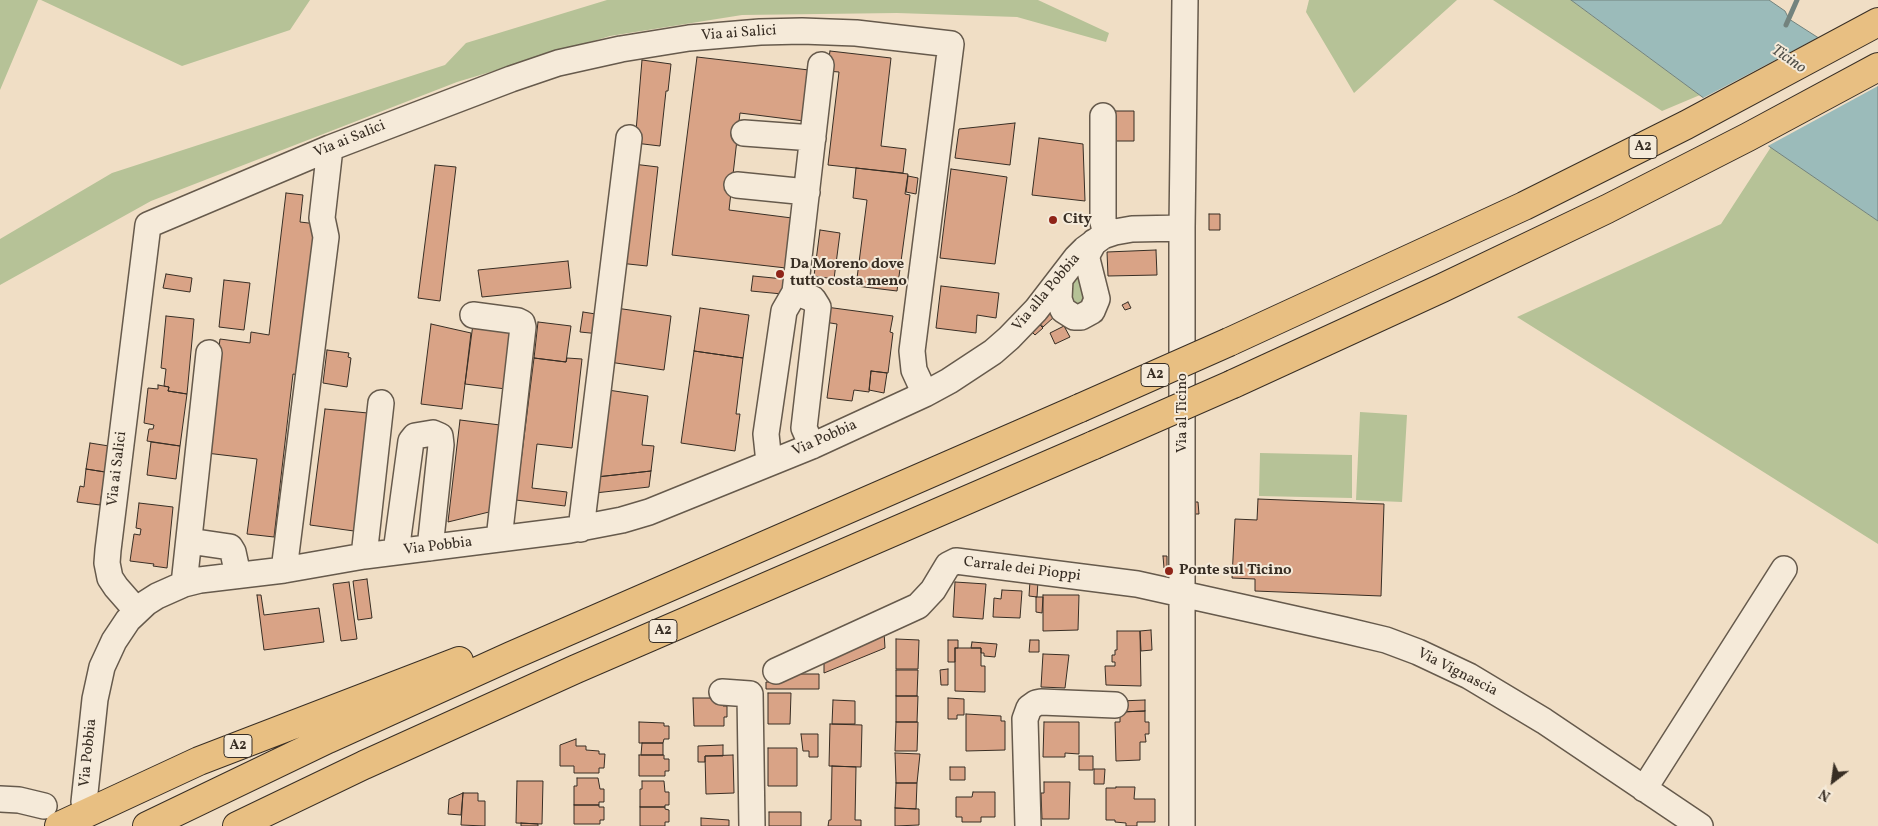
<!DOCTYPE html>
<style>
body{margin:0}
#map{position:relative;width:1878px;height:826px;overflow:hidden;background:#f0dec5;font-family:Vollkorn,serif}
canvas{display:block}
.north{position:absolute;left:1808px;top:756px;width:50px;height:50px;-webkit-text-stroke:4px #f5ead9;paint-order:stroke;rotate:210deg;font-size:14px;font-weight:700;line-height:20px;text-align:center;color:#382e24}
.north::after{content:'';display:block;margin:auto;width:18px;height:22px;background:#382e24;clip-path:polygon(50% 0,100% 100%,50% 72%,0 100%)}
</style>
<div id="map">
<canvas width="1878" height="826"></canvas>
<div class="north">N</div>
</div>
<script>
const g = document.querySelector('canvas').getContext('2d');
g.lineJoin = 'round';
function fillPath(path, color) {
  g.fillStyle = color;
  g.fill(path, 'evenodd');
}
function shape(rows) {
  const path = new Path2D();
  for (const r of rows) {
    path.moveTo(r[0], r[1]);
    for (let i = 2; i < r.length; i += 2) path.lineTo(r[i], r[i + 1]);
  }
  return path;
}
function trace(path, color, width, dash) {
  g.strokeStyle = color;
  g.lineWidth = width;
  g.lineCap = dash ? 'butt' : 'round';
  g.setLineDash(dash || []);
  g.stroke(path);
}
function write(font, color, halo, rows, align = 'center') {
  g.font = font + ' Vollkorn,serif';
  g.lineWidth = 4;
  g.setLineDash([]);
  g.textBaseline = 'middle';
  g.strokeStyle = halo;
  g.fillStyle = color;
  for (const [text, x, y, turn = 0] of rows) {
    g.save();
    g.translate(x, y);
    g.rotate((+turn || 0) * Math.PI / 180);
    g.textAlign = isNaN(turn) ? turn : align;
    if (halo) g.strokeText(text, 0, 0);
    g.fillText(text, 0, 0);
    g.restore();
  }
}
fillPath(shape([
 [0,0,38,0,0,90],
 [41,0,310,0,290,30,182,66],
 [607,0,1038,0,1109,33,1106,42,1017,17,897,13,742,15,610,36,457,82,151,201,0,285,0,239,112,173,445,65,466,43],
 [1309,0,1457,0,1354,93,1306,12],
 [1493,0,1571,0,1700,95,1662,111],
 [1771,147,1878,221,1878,544,1517,317,1721,224],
 [1080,270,1089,298,1075,308,1067,289],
 [1360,412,1407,415,1402,502,1356,500],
 [1260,453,1352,455,1352,498,1259,496]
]), '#b6c297');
const water = shape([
 [1571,0,1769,0,1785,11,1789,19,1878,76,1878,221,1770,147,1571,0]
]);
fillPath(water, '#9bbbba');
trace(water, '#73837e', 1);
fillPath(shape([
 [1821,36,1878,73,1878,86,1766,147,1701,99]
]), '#f0dec5');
trace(shape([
 [1786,25,1797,0]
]), '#73837e', 5);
const building = shape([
 [830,51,891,58,881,146,906,149,903,173,828,165,839,72,827,71,830,51],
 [697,57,809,70,804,121,740,113,729,210,792,218,786,268,672,255,697,57],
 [642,60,671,64,668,91,666,91,660,146,635,143,642,60],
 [1115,111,1134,111,1134,141,1116,141,1115,111],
 [1015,123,1010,165,955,158,959,129,1015,123],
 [1039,138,1083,144,1085,201,1032,195,1039,138],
 [633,164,658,167,647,266,619,263,633,164],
 [435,165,456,167,440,301,418,298,435,165],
 [856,168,908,174,905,194,910,195,897,291,856,286,867,200,853,198,856,168],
 [951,169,1007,177,995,264,940,258,951,169],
 [908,176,918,178,916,194,906,192,908,176],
 [286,193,303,195,300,222,317,224,299,375,293,374,274,537,247,534,257,459,206,453,220,339,250,343,251,332,269,335,286,193],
 [1209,214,1220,214,1220,230,1209,230,1209,214],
 [820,230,840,233,834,279,814,276,820,230],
 [1156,250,1157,275,1108,276,1107,252,1156,250],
 [568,261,571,288,482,297,478,270,568,261],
 [166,274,192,278,190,292,163,288,166,274],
 [753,276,784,279,782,294,751,291,753,276],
 [224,280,250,283,244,330,219,327,224,280],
 [941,286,999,293,996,318,977,315,976,333,936,328,941,286],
 [1128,302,1131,308,1125,310,1122,305,1128,302],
 [826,307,893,316,890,332,893,333,888,373,871,371,869,392,854,390,852,401,827,398,837,324,824,322,826,307],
 [616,308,671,316,664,370,609,362,616,308],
 [700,308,749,315,743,358,694,351,700,308],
 [583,312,602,315,600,334,580,332,583,312],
 [1050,313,1054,317,1043,327,1039,322,1050,313],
 [166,316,194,319,187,394,168,391,169,387,164,386,166,369,161,368,166,316],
 [538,322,571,326,566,362,534,358,538,322],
 [1038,323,1043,328,1035,335,1031,331,1038,323],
 [431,324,471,333,462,409,421,404,431,324],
 [473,324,514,329,506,389,465,384,473,324],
 [1064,326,1070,337,1055,344,1050,333,1064,326],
 [327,350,349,353,348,357,351,358,347,387,323,383,327,350],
 [694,351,743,358,736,414,740,414,735,451,681,443,694,351],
 [534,358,566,362,567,358,582,359,572,448,537,444,532,488,567,492,565,506,516,500,534,358],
 [871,371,887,373,884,393,869,390,871,371],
 [158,385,169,387,168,391,187,394,180,446,147,441,149,429,153,429,154,425,144,423,148,388,158,389,158,385],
 [608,390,648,396,642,445,654,446,651,471,596,477,608,390],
 [325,409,368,413,354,531,310,525,325,409],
 [460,420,500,425,489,512,448,522,460,420],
 [151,442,180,446,176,479,147,475,151,442],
 [90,443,109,446,105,472,86,469,90,443],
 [86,469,105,472,100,505,77,502,80,486,84,487,86,469],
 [651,471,649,487,595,493,597,477,651,471],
 [1258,499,1384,504,1381,596,1255,591,1255,579,1232,578,1235,519,1257,520,1258,499],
 [1195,502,1198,502,1199,514,1195,514,1195,502],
 [139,503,173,507,167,568,153,566,154,564,130,561,134,534,140,535,141,529,136,528,139,503],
 [1163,556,1167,556,1167,568,1164,568,1163,556],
 [367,579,372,618,358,620,353,581,367,579],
 [1030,581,1038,581,1037,597,1029,596,1030,581],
 [349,582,357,639,341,641,333,584,349,582],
 [955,582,986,584,983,619,953,617,955,582],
 [1002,590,1022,591,1020,618,993,617,994,598,1001,599,1002,590],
 [257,595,261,595,264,615,319,608,324,642,264,650,257,595],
 [1043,595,1079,595,1078,630,1043,631,1043,595],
 [1036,597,1043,597,1042,613,1036,612,1036,597],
 [1151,630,1152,650,1141,651,1140,631,1151,630],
 [1117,631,1140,631,1141,686,1106,685,1105,666,1115,666,1115,662,1112,662,1112,655,1115,655,1115,650,1117,650,1117,631],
 [884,632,885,648,824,673,824,656,884,632],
 [896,639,919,640,918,669,896,669,896,639],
 [948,640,958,640,958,648,955,648,955,662,948,662,948,640],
 [1030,640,1039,640,1039,652,1029,652,1030,640],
 [972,642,997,644,995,657,984,656,984,653,981,653,981,648,971,648,972,642],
 [955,648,981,648,981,666,985,666,985,692,955,691,955,648],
 [1043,654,1069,655,1065,688,1041,687,1043,654],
 [948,669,948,685,941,685,940,670,948,669],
 [896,670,918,670,917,696,896,696,896,670],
 [775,674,819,674,819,689,766,689,766,682,775,682,775,674],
 [768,693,791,693,790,724,768,724,768,693],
 [896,696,918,696,917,722,896,722,896,696],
 [693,698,723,698,723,706,727,706,727,717,724,717,724,726,694,726,693,698],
 [948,698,964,699,964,715,957,715,957,719,948,719,948,698],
 [833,700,855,701,855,724,832,724,833,700],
 [1145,700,1145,711,1121,712,1120,701,1145,700],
 [1145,711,1145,722,1149,722,1149,734,1145,734,1146,742,1140,742,1140,760,1116,761,1115,722,1120,722,1120,712,1145,711],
 [966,714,1001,716,1001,721,1005,721,1005,750,966,751,966,714],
 [639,722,664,723,664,726,669,726,669,739,664,739,663,743,639,743,639,722],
 [896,722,918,722,917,751,895,751,896,722],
 [1044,722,1079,722,1079,754,1065,753,1065,757,1043,757,1044,722],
 [830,724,862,725,861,767,829,766,830,724],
 [801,734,818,734,818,757,809,757,809,751,803,751,801,734],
 [576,739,576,746,586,746,586,750,599,751,599,754,605,754,604,768,599,768,599,773,574,773,574,766,560,766,560,745,576,739],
 [642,743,663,743,663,755,641,755,642,743],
 [723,745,723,756,705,756,705,762,698,762,698,746,723,745],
 [768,748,797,748,797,786,768,786,768,748],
 [895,753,920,754,917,783,896,783,895,753],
 [639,755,664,755,664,759,669,759,669,771,665,771,665,776,639,776,639,755],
 [733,755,734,793,706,794,705,756,733,755],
 [1079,756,1093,756,1093,770,1079,770,1079,756],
 [832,766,856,767,855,820,861,820,861,826,828,826,829,820,831,820,832,766],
 [950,767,965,767,965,780,950,780,950,767],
 [1094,769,1105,769,1104,784,1094,784,1094,769],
 [577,778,598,778,600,789,604,789,604,802,599,802,599,805,574,805,574,786,577,786,577,778],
 [517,781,543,781,542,824,516,823,517,781],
 [642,781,664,781,665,792,669,792,669,805,665,805,665,807,640,807,640,789,642,789,642,781],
 [1044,782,1070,782,1069,819,1042,819,1041,793,1044,793,1044,782],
 [896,783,917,783,916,809,895,808,896,783],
 [1116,787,1135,787,1134,799,1155,799,1155,822,1137,822,1137,826,1126,826,1126,823,1115,822,1115,820,1106,820,1106,788,1116,788,1116,787],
 [973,792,995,792,995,817,981,817,981,822,962,822,962,817,956,817,956,797,972,797,973,792],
 [463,793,478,793,478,801,485,801,485,826,461,825,463,793],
 [463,793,461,815,448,814,449,799,463,793],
 [574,805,599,805,599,807,604,807,604,820,600,820,600,824,574,824,574,805],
 [640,807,665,807,665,809,669,810,669,822,665,822,665,826,640,826,640,807],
 [895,808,919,809,919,825,895,826,895,808],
 [769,812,801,812,801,826,769,826,769,812],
 [701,818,729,820,729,826,701,826,701,818],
 [521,823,538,824,538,826,521,826,521,823]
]);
fillPath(building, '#d9a386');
trace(building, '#382e24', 1);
const minor = shape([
 [1103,116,1103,222,1106,235],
 [744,133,813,138],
 [737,185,807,192],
 [1060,279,1059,299,1063,310,1074,317,1081,317,1092,311,1097,299,1087,259,1088,253,1094,242],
 [795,292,821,65],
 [473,315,518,321,522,323,523,327,499,539],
 [772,462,768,453,766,434,784,311,795,292,813,299,818,307,804,428,812,446],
 [581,529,629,138],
 [189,541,230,547,233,552,238,575],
 [396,552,411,441,415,436,433,433,440,436,441,445,430,548],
 [364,556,381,403],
 [284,570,326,237,322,218,330,148],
 [184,584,209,353],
 [137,611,116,587,110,578,107,563,108,550,148,225,330,148,511,79,558,63,621,49,689,38,760,32,802,31,856,33,951,44,912,351,914,370,925,394],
 [776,671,918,606,933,590,948,565,956,561,1137,584,1344,630,1386,640,1418,652,1469,676,1544,721,1700,826],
 [722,692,750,694,752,826],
 [1644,789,1784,569],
 [0,799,19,800,44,806],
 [84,802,95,699,102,667,114,641,128,620,146,603,157,596,184,584,200,580,284,570,364,556,570,530,622,520,649,512,812,446,925,394,949,381,993,352,1009,338,1036,310,1076,258,1085,249,1103,236,1115,232,1132,229,1182,228],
 [1028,826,1025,719,1029,708,1036,703,1041,702,1115,705],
 [1182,826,1182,228,1185,0]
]);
const highway = shape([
 [1229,342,1524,206,1686,125,1878,22],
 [1233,384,1442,288,1607,209,1748,137,1878,67],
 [59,826,199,761,459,661],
 [147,826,328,739,511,656,1080,408],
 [237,826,364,765,576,669,1094,445]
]);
trace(minor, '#665a4c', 28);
trace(highway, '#382e24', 30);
trace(minor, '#f5ead9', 25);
trace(highway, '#e8bf82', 28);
const highwayBridge = shape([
 [1080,408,1229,342],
 [1094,445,1233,384]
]);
trace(highwayBridge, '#382e24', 30, []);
trace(highwayBridge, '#e8bf82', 28);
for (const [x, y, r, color] of [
 [1053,220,5,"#8f2418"],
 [780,274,5,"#8f2418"],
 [1169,571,5,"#8f2418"]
]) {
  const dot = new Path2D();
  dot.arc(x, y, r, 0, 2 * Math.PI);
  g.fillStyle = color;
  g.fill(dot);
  trace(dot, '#f5ead9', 2);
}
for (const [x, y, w] of [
 [1643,147,28],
 [1155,375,28],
 [663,631,28],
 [238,746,28]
]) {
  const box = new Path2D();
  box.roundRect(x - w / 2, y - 11.5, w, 23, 4);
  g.fillStyle = '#f5ead9';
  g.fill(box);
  trace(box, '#382e24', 1);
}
write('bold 14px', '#382e24', null, [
 ["A2",1643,147],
 ["A2",1155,375],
 ["A2",663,631],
 ["A2",238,746]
]);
write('15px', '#382e24', '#f5ead9', [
 ["Via ai Salici",739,34,-4],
 ["Via ai Salici",350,140,-22],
 ["Via alla Pobbia",1047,293,-50],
 ["Via al Ticino",1183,413,-90],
 ["Via Pobbia",825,439,-24],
 ["Via ai Salici",118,469,-83],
 ["Via Pobbia",438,547,-7],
 ["Carrale dei Pioppi",1022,570,7],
 ["Via Vignascia",1457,673,27],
 ["Via Pobbia",89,753,-84]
]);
write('bold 15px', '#382e24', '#f5ead9', [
 ["City",1063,220],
 ["Da Moreno dove",790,265],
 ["tutto costa meno",790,282],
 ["Ponte sul Ticino",1179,571]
], 'left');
write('italic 16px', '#51514a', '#f5ead9', [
 ["Ticino",1788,60,34]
]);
</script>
